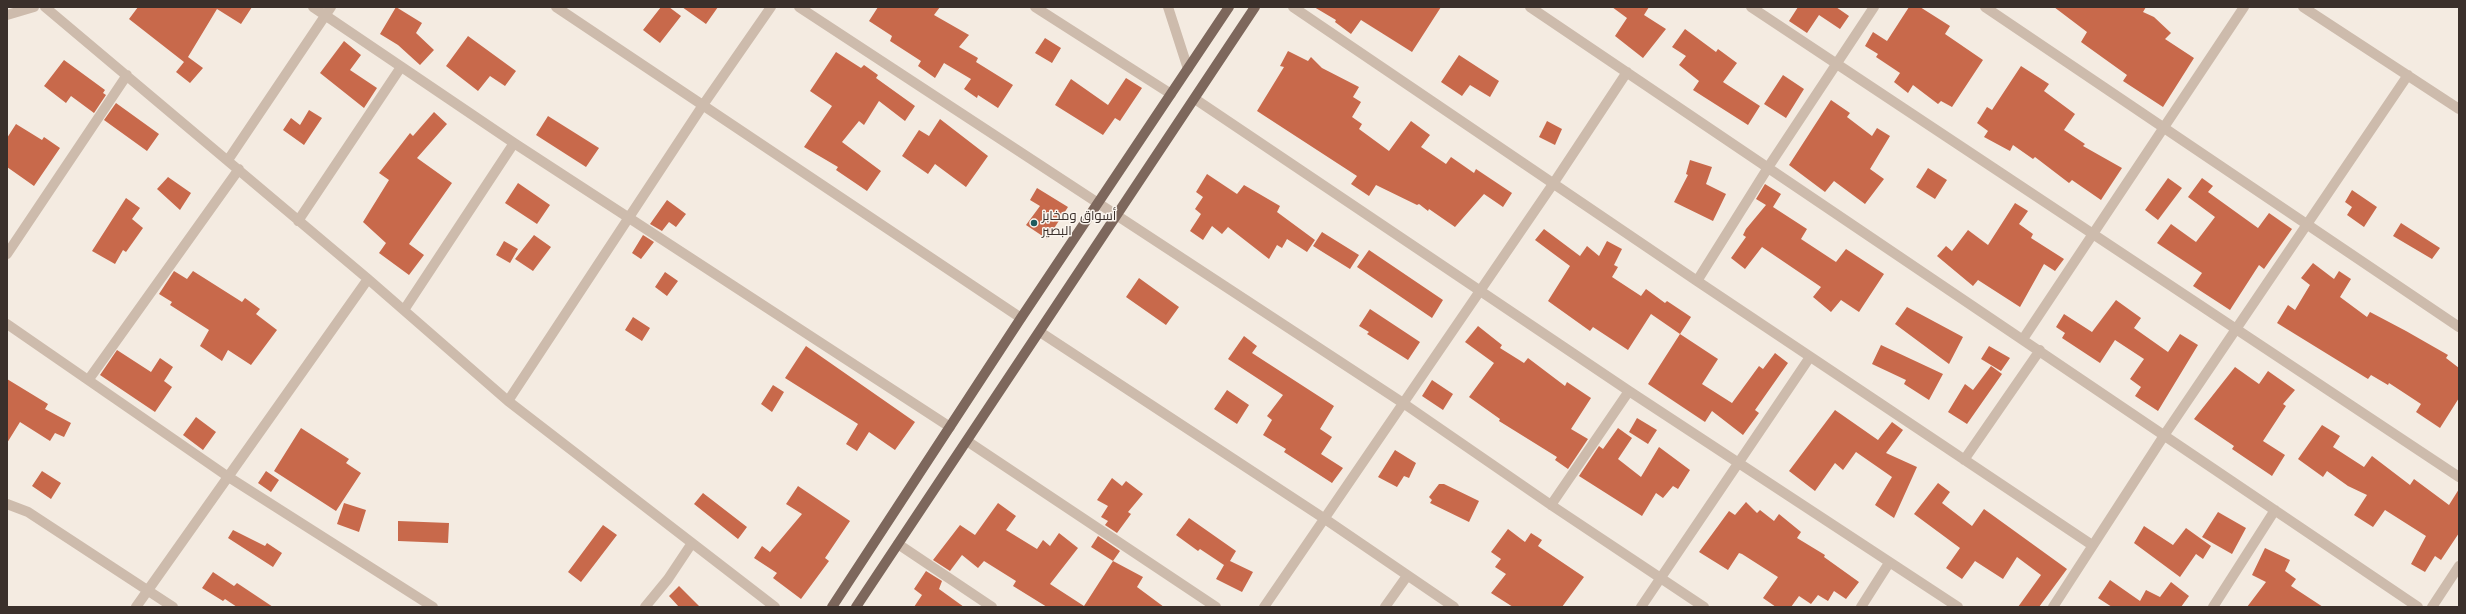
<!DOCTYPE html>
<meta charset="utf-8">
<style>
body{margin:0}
#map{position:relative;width:2466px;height:614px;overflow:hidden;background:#f4ebe1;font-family:Montserrat,sans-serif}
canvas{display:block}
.frame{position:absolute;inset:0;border:8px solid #3b302b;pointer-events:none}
</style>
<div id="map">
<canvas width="2466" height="614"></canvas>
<div class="frame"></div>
</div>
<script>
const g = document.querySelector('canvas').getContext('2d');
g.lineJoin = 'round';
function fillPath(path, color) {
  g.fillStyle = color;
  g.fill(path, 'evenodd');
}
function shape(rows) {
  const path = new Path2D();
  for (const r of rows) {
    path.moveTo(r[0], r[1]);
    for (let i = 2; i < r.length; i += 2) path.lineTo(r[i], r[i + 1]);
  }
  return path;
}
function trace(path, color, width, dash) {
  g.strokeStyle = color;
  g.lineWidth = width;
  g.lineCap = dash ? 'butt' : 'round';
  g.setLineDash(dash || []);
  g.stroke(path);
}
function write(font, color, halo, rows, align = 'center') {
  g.font = font + ' Montserrat,Cairo,sans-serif';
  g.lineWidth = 3;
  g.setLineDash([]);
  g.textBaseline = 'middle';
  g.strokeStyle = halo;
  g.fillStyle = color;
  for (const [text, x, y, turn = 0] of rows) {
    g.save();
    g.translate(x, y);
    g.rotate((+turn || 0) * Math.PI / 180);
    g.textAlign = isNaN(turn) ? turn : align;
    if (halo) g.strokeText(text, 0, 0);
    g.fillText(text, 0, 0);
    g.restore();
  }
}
fillPath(shape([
 [138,7,252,7,241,24,217,9,188,57,203,68,190,83,176,72,184,62,129,19],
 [396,7,422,23,416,33,434,50,420,65,398,45,380,34],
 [661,7,669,7,681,16,660,43,643,30],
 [682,7,718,7,706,24],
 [878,7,940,7,934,15,969,35,959,47,978,58,976,62,1013,85,998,108,978,95,977,98,964,89,971,79,944,63,935,78,918,66,921,61,890,41,892,36,869,21],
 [1314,7,1441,7,1412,52,1361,20,1351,34,1335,22,1336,20],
 [1612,7,1649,7,1644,15,1666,29,1643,58,1615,36,1627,18],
 [1798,7,1836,7,1849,16,1840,29,1819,15,1807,33,1789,21],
 [1909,7,1920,7,1950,26,1945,34,1983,60,1952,107,1941,101,1938,104,1913,85,1908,93,1894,82,1900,73,1876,57,1878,54,1865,46,1873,32,1887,41],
 [2054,7,2146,7,2143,12,2154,17,2171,33,2165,39,2194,58,2163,107,2123,81,2127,75,2081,42,2087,32],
 [1685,29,1716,52,1718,49,1737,63,1723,82,1760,106,1748,125,1693,90,1699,81,1679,65,1686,56,1672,47],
 [468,36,516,71,505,86,490,76,478,91,446,66],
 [1045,38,1061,48,1052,63,1035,53],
 [344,41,361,55,350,70,377,88,364,108,320,73],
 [1288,51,1308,61,1311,57,1322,68,1359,87,1353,97,1361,102,1352,117,1362,124,1359,129,1389,151,1411,121,1430,135,1421,147,1446,164,1451,157,1474,173,1476,169,1512,193,1503,207,1484,194,1455,227,1429,209,1428,211,1419,204,1417,205,1376,185,1369,196,1351,184,1357,176,1257,111,1284,67,1280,66],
 [836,52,861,68,864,65,878,75,876,78,915,106,905,121,879,101,864,125,859,121,842,142,881,171,867,191,836,170,838,167,804,147,832,106,810,91],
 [1459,55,1499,81,1490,97,1470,85,1462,96,1441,82],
 [64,60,105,90,103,93,106,95,94,113,71,96,66,103,44,86],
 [2021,66,2049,84,2044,91,2075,114,2064,130,2085,144,2083,146,2122,168,2101,200,2072,180,2069,183,2035,157,2033,159,2013,145,2010,151,1984,137,1988,131,1977,123,1987,107,1992,110],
 [1783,75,1804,89,1786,118,1764,104],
 [1126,78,1142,88,1120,121,1115,118,1103,135,1055,105,1071,79,1108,105],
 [1831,100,1850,113,1847,117,1872,136,1877,128,1890,136,1870,169,1884,179,1865,204,1834,181,1825,192,1789,165],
 [116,103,159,134,147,151,104,120],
 [309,110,322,118,304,145,283,130,291,118,300,125],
 [434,112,447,124,417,158,452,183,409,244,424,255,409,275,379,253,386,243,363,222,389,180,379,173,410,133,413,136],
 [548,116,599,148,586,167,536,135],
 [940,119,988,156,966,187,935,164,928,174,902,156,919,130,929,136],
 [1547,121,1562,129,1555,145,1539,137],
 [16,124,42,140,44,137,60,148,34,186,7,167,7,138],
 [1690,160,1712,167,1706,184,1726,194,1713,221,1674,202,1688,175,1686,174],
 [1928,168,1947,180,1935,199,1916,187],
 [1207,174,1237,194,1244,185,1280,206,1277,212,1315,240,1307,252,1287,239,1282,248,1277,245,1269,259,1228,227,1222,234,1212,226,1203,240,1190,231,1201,214,1195,209,1203,197,1196,192],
 [168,177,191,193,180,210,157,189],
 [2168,178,2182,188,2158,220,2145,210],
 [2202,178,2213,186,2208,192,2258,228,2269,213,2292,229,2264,269,2259,265,2230,310,2193,286,2202,273,2157,243,2171,224,2196,242,2215,217,2188,197],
 [518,183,550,205,537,224,505,203],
 [1765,184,1781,194,1773,207,1807,229,1801,239,1836,262,1846,249,1884,274,1859,312,1841,300,1831,312,1813,297,1821,287,1762,247,1745,269,1731,258,1746,237,1743,235,1746,229,1766,205,1756,199],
 [1037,188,1068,207,1047,239,1026,225,1040,206,1030,200],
 [2352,190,2377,207,2364,227,2347,215,2352,207,2345,202],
 [126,198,140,208,132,219,143,228,126,252,123,250,115,264,92,251],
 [667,200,686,214,676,227,669,222,662,231,650,224],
 [2015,203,2028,211,2019,224,2033,234,2031,238,2064,259,2055,271,2044,264,2020,307,1978,280,1973,286,1937,256,1946,246,1952,251,1968,230,1988,245],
 [2401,223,2440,248,2432,259,2393,236],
 [1544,229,1580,256,1587,246,1599,256,1607,241,1622,249,1614,265,1618,267,1612,277,1641,296,1646,289,1665,303,1667,301,1691,317,1680,334,1651,314,1628,350,1593,327,1590,331,1548,301,1570,266,1535,240],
 [1322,232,1359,255,1350,269,1313,246],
 [534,235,551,247,533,271,515,259],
 [643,235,654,242,641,259,632,253],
 [504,241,518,249,510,263,496,255],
 [1369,250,1443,300,1432,318,1357,267],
 [2313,263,2334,279,2339,271,2351,279,2340,297,2367,317,2370,312,2406,331,2448,355,2446,358,2459,368,2459,398,2440,428,2416,412,2421,404,2389,383,2388,385,2371,375,2368,379,2277,323,2288,305,2295,310,2310,285,2301,278],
 [174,271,187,279,193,271,242,302,245,298,260,309,256,314,277,330,251,365,228,350,222,361,200,346,209,330,170,305,172,302,159,294],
 [665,272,678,281,667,296,655,287],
 [1139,278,1179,307,1166,325,1126,297],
 [2116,300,2141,318,2134,328,2168,352,2180,334,2198,345,2158,411,2135,396,2141,387,2130,379,2144,359,2115,340,2100,363,2062,338,2065,333,2056,327,2064,314,2092,332],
 [1907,307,1963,337,1949,364,1895,324],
 [1370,309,1420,342,1408,360,1367,334,1369,332,1359,326],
 [633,317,650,328,642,341,625,330],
 [1478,326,1502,345,1500,348,1524,363,1528,358,1565,386,1567,382,1591,398,1571,429,1588,439,1568,469,1555,460,1557,457,1499,421,1500,419,1469,397,1494,363,1465,342],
 [1680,334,1718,359,1702,384,1732,403,1759,366,1763,369,1775,353,1788,363,1755,410,1759,413,1743,435,1712,411,1705,422,1648,384],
 [1244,336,1257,346,1252,353,1334,406,1320,429,1332,437,1321,454,1343,468,1332,483,1284,452,1286,449,1263,435,1272,420,1267,416,1283,395,1228,359],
 [1881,345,1943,374,1929,400,1904,384,1906,380,1872,364],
 [806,346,915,422,895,450,869,432,857,451,846,444,858,424,785,378],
 [1989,346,2010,358,2001,371,1981,359],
 [117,350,151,372,160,358,173,367,164,381,172,387,155,412,100,375],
 [1991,366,2002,374,1967,424,1948,412,1965,384,1973,390],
 [2235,367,2259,384,2268,371,2295,390,2283,404,2286,406,2263,441,2285,455,2272,476,2232,449,2234,446,2194,419],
 [7,379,48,404,45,409,71,423,64,437,55,433,50,441,20,422,7,443],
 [1432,380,1453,394,1443,410,1422,396],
 [773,385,784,392,772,412,761,404],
 [1227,390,1249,405,1237,424,1214,409],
 [1835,410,1878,440,1892,422,1903,430,1886,453,1917,467,1894,518,1875,505,1892,477,1856,452,1843,470,1835,463,1815,491,1789,471],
 [196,417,216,432,203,450,183,435],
 [1637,418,1657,430,1648,444,1629,432],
 [2322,425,2340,436,2333,447,2364,467,2372,456,2410,485,2414,479,2449,505,2459,489,2459,533,2441,560,2435,556,2425,572,2411,564,2426,536,2385,510,2373,527,2354,515,2367,495,2348,486,2327,471,2323,477,2298,459],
 [301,428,349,459,346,463,361,473,336,511,274,471],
 [1618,428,1632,438,1618,459,1641,477,1659,447,1690,470,1678,489,1673,486,1663,498,1656,493,1642,516,1579,476,1599,446,1603,449],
 [1395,450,1416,463,1409,478,1404,476,1397,487,1378,477],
 [42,471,61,483,51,499,32,486],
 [266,471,279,480,271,492,258,483],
 [1112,478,1122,486,1126,481,1143,494,1128,512,1131,514,1117,533,1105,525,1108,521,1101,517,1108,506,1097,500],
 [1938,483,1950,492,1942,503,1972,526,1984,509,2067,569,2039,607,2018,607,2041,575,2017,557,2003,579,1975,561,1962,579,1946,568,1960,548,1914,514],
 [1439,484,1444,484,1479,501,1469,522,1430,503,1432,500,1429,497],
 [798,486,850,521,825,558,829,561,801,599,773,578,777,573,754,558,762,546,770,552,802,514,786,504],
 [703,493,747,527,738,539,694,504],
 [1746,502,1757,513,1760,510,1774,521,1779,514,1801,532,1797,538,1825,555,1824,557,1859,582,1846,599,1834,591,1828,601,1818,595,1811,604,1799,596,1791,607,1776,607,1763,598,1778,577,1742,554,1739,553,1728,570,1699,552,1729,511,1735,515],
 [344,503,366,510,359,532,337,524],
 [998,503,1016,516,1006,530,1037,549,1043,540,1050,546,1059,533,1078,548,1050,584,1084,606,1113,561,1143,577,1137,587,1164,607,1047,607,1013,586,1016,581,984,561,978,568,962,555,950,571,933,560,960,525,975,535],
 [2218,512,2246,528,2232,554,2202,537],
 [1189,518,1236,551,1230,561,1253,572,1242,592,1216,579,1224,565,1200,549,1198,551,1176,535],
 [398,521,449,523,448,543,398,541],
 [603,525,617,535,581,582,568,572],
 [2144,526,2173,545,2186,528,2211,546,2203,559,2196,554,2180,577,2134,543],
 [1508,529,1525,542,1531,533,1542,540,1538,546,1584,577,1562,607,1513,607,1491,593,1506,574,1495,567,1501,559,1491,552],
 [233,530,265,546,267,543,282,553,273,567,228,538],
 [1098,536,1120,551,1113,561,1091,547],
 [2265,548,2290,560,2285,571,2296,579,2291,586,2323,607,2247,607,2266,582,2252,575],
 [926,571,942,581,939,589,964,607,914,607,922,595,914,589],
 [213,572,234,586,237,583,273,607,237,607,225,599,223,601,202,588],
 [2110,580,2140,601,2146,590,2160,597,2171,582,2189,596,2181,607,2112,607,2098,598],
 [679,586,700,607,679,607,669,596]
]), '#c8694b');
trace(shape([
 [45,7,368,279,508,401,775,607],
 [313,7,514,143,950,427],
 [556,7,1021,318],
 [799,7,1403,403,1551,505,1704,607],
 [1035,7,1171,94],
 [1168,7,1188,69],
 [1293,7,1697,281,2092,545],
 [1530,7,2418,607],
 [1751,7,2459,477],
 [1985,7,2459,327],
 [2303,7,2459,109],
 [7,15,34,7],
 [1195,99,1629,391,1958,607],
 [228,160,331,7],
 [298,221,401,67],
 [7,254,127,75],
 [1697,281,1769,166,1874,7],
 [404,310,514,143],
 [7,324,227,476,433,607],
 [1040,332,1325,519,1454,607],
 [2023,339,2244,7],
 [89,379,239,169],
 [508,401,703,105,771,7],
 [967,441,1216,607],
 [1964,460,2040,350],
 [7,504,28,512,173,607],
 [1551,505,1629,391],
 [898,544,992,607],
 [136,607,368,279],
 [645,607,668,579,692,543],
 [1264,607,1553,184,1627,72],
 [1385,607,1407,576],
 [1641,607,1810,357],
 [1861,607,1889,563],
 [2053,607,2165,434,2408,75],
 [2213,607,2275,510],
 [2432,607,2459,566]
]), '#cdbbac', 10);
trace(shape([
 [832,607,1021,318,1229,7],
 [856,607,1255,7]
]), '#7d675c', 10);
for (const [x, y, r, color] of [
 [1034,223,4,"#1f5a5e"]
]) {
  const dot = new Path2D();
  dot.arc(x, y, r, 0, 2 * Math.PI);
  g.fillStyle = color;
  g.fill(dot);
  trace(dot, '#fbf5ee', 1.5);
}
write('13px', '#3b302b', '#fbf5ee', [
 ["أسواق ومخابز",1042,216],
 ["البصير",1042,231]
], 'left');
</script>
